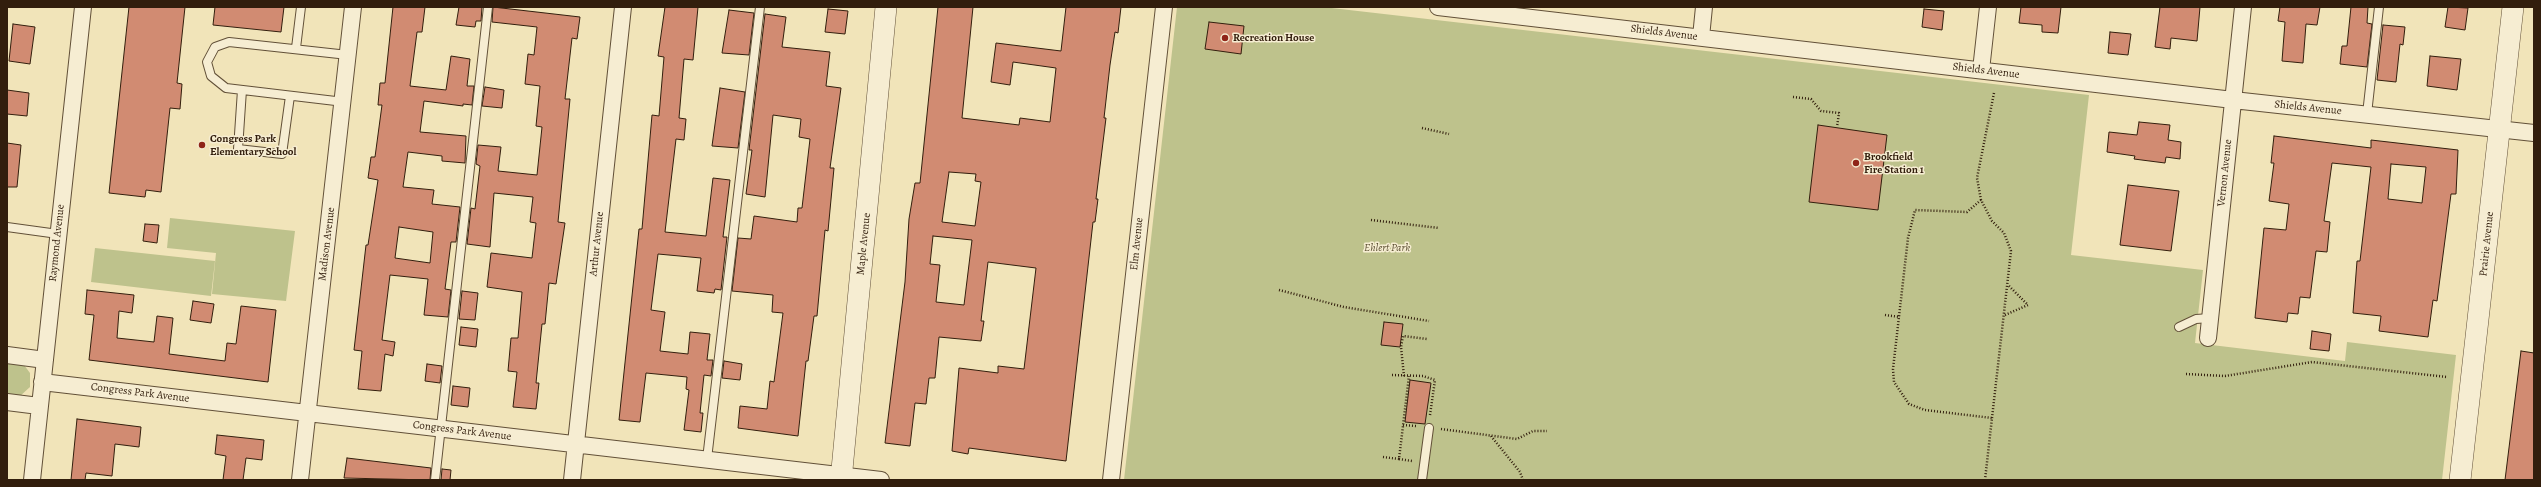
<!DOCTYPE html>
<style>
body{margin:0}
#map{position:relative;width:2541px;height:487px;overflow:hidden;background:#f1e4b9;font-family:Alegreya,serif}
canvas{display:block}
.frame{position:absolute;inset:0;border:8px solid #321e0d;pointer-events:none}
</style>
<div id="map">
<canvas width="2541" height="487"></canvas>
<div class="frame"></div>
</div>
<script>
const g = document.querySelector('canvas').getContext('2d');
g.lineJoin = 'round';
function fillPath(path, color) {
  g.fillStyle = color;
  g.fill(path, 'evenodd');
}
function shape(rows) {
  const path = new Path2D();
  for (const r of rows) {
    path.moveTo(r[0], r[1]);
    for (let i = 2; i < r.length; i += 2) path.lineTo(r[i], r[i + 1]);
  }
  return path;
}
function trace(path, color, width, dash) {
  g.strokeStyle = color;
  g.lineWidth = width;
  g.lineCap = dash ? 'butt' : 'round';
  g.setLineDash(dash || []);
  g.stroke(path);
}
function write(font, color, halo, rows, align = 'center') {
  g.font = font + ' Alegreya,serif';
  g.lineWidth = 3;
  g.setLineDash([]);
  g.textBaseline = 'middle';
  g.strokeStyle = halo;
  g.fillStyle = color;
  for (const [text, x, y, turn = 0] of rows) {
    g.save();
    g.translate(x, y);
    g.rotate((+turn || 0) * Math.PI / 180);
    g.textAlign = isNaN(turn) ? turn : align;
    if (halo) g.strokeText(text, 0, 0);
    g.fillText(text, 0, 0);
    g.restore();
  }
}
fillPath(shape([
 [1177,7,1323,7,2089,95,2071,255,2203,270,2195,343,2345,361,2347,342,2456,355,2442,480,1124,480],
 [170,218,295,231,286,301,212,294,216,253,167,248],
 [95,248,215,261,211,296,91,282],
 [7,361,24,365,30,373,30,387,19,397,7,399]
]), '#bec28c');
const building = shape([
 [129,7,185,7,177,83,182,84,180,109,170,108,161,192,146,190,145,197,109,193,129,7],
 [215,7,284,7,281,32,213,25,215,7],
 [393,7,425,7,422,32,417,32,410,86,446,90,451,56,470,59,467,86,474,86,472,105,463,104,463,106,424,101,420,132,466,136,465,163,442,161,442,156,408,152,403,187,434,190,432,204,460,207,456,242,451,242,445,289,451,290,448,317,424,315,428,279,390,275,382,340,395,342,393,356,385,354,381,391,358,389,362,351,354,350,366,245,368,245,378,180,368,178,371,157,375,157,382,105,378,105,380,83,385,83,393,7],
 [399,227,433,232,430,263,395,258,399,227],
 [459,7,482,7,481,21,476,21,475,27,456,25,459,7],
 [493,7,580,17,577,39,572,38,565,99,570,99,558,222,565,223,556,284,549,283,545,324,542,324,536,383,539,383,536,409,513,407,517,372,508,371,511,338,518,338,522,292,487,287,491,253,532,258,536,223,530,222,533,197,494,193,490,247,467,244,471,208,475,209,480,166,476,164,478,145,501,147,498,171,537,175,542,127,536,126,540,86,525,84,528,54,534,55,537,27,492,22,493,7],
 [665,7,698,7,693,60,684,59,679,118,686,119,684,140,676,139,665,232,706,236,713,178,730,180,723,237,727,237,721,290,715,289,714,293,697,291,701,258,658,254,651,310,665,312,660,351,688,354,690,332,710,334,707,360,713,360,711,376,704,375,700,413,703,413,701,432,684,430,689,390,686,389,687,377,646,373,640,422,619,420,639,229,642,229,652,115,659,116,664,57,658,56,665,7],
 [938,7,973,7,962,118,1019,125,1020,118,1050,122,1056,68,1013,62,1010,85,991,82,996,43,1061,51,1066,7,1121,7,1118,33,1115,32,1110,65,1104,118,1106,118,1096,199,1098,199,1095,222,1093,222,1066,461,969,448,968,454,952,451,959,368,998,373,998,366,1024,369,1036,268,988,262,981,321,984,321,981,341,939,337,935,378,929,378,926,404,915,403,910,446,885,443,905,282,909,219,915,183,920,183,938,7],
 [949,172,976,174,975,181,981,182,975,226,942,222,949,172],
 [933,236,972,240,964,305,936,302,940,265,930,264,933,236],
 [2021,7,2061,7,2058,33,2042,32,2042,25,2019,23,2021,7],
 [2160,7,2200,7,2197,41,2171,38,2170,49,2155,47,2160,7],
 [2280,7,2320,7,2317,25,2306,24,2303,63,2282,61,2285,22,2278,21,2280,7],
 [2351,7,2368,7,2367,23,2372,24,2367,67,2340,64,2342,46,2347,46,2351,7],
 [2448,7,2468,8,2465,30,2445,27,2448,7],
 [828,9,848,11,845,34,825,32,828,9],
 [1924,9,1944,11,1942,30,1922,27,1924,9],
 [729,10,754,13,749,55,722,53,729,10],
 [765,14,786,17,782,47,830,52,826,86,841,88,830,168,834,168,828,231,825,230,817,316,814,316,808,361,806,361,798,436,738,428,740,406,767,409,770,381,774,382,783,313,772,312,773,295,732,291,738,238,751,239,754,216,797,222,798,208,802,208,810,139,799,137,801,119,773,115,765,197,746,194,752,150,749,150,765,14],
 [1209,22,1244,26,1241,54,1205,49,1209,22],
 [13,24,35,27,30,64,9,61,13,24],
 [2383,25,2405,27,2403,45,2400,44,2396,82,2377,80,2383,25],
 [2110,32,2131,34,2128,55,2108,53,2110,32],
 [2430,56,2461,59,2457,90,2427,86,2430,56],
 [485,87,504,90,502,108,482,106,485,87],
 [720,88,745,92,738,148,712,146,720,88],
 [7,90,29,93,27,116,7,114,7,90],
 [2139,122,2170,125,2168,140,2181,142,2180,159,2166,157,2165,163,2134,159,2135,156,2107,152,2109,132,2137,135,2139,122],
 [1818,125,1887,135,1878,210,1809,202,1818,125],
 [2274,136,2371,148,2371,140,2458,150,2456,194,2451,194,2437,301,2433,300,2428,337,2379,331,2381,316,2353,313,2357,261,2360,261,2371,167,2332,163,2324,221,2330,222,2327,252,2316,251,2310,298,2300,297,2298,314,2288,313,2287,322,2255,318,2264,228,2286,230,2289,204,2269,201,2274,163,2271,163,2274,136],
 [2391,164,2426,167,2422,203,2388,199,2391,164],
 [7,143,21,145,17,187,7,187,7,143],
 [2128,185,2179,191,2171,251,2120,245,2128,185],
 [145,224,159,225,157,243,143,241,145,224],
 [87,290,134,295,132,313,119,311,117,338,154,342,157,316,173,318,169,354,225,361,227,343,236,344,241,306,276,310,268,382,89,360,94,315,85,314,87,290],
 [462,291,478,293,475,320,459,319,462,291],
 [193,301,214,304,211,323,190,320,193,301],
 [1384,322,1403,324,1400,347,1381,345,1384,322],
 [461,327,478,329,476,347,459,345,461,327],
 [2312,331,2331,334,2329,351,2310,349,2312,331],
 [2521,351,2534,353,2534,480,2505,480,2521,351],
 [724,361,742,364,740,380,722,378,724,361],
 [427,364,442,366,440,383,425,381,427,364],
 [1410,380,1431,383,1425,424,1405,422,1410,380],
 [453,386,470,388,468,407,451,405,453,386],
 [77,419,141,427,139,447,115,444,112,476,86,473,85,480,71,480,77,419],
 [217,435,264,440,262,460,246,458,243,480,223,480,226,456,215,454,217,435],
 [347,458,431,468,430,480,344,478,347,458],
 [442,469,451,470,450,480,441,480,442,469]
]);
fillPath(building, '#d18b72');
trace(building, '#321e0d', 1);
const service = shape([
 [296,48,301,7],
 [242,90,238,149,282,154,290,96],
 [344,102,226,88,211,76,207,62,215,47,229,42,348,55],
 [2367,114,2379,7],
 [7,227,58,234],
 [2179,327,2196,319,2210,318],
 [707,459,760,7],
 [435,480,488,7],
 [1422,480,1429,428]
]);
const minor = shape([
 [1438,7,2233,100,2534,133],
 [1701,37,1704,7],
 [1981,70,1988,7],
 [2208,338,2243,7],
 [7,355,45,360],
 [42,382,881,480],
 [7,402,39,406],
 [32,480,83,7],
 [300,480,353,7],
 [572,480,623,7],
 [1111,480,1164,7]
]);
const tertiary = shape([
 [841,480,886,7],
 [2460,480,2513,7]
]);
trace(service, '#625038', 10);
trace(minor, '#625038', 18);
trace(tertiary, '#625038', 22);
trace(shape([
 [1793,97,1811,99,1821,111,1839,113,1837,127],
 [1422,128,1449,134],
 [1981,200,1967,212,1915,210,1908,238,1893,369,1894,382,1909,404,1925,410,1992,418,1985,480],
 [1371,220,1439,228],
 [1279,290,1344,307,1429,321],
 [1885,315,1900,317],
 [2005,315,2028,305,2009,286],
 [2186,374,2225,376,2312,362,2447,377],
 [1392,375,1423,376,1435,380,1430,415],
 [1404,376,1401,347,1403,336,1427,339],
 [1992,418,2011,251,2004,233,1992,221,1981,200,1977,178,1994,93],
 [1403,425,1416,426],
 [1441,429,1517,439,1533,431,1547,431],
 [1491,436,1520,472,1523,480],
 [1383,457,1399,459,1409,376],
 [1399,459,1412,461]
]), '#321e0d', 2.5, [1, 2]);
trace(service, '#f6edd2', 8);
trace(minor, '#f6edd2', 16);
trace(tertiary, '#f6edd2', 21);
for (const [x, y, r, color] of [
 [1225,38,4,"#8f2418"],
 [202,145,4,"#8f2418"],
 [1856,163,4,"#8f2418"]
]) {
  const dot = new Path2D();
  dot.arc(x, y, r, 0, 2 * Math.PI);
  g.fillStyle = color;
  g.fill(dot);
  trace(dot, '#f6edd2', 1.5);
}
write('11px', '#321e0d', '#f6edd2', [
 ["Shields Avenue",1664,33,7],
 ["Shields Avenue",1986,71,7],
 ["Shields Avenue",2308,108,6],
 ["Vernon Avenue",2225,173,-84],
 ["Raymond Avenue",57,243,-84],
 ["Madison Avenue",327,244,-83],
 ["Arthur Avenue",597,244,-84],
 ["Maple Avenue",864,244,-84],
 ["Elm Avenue",1137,244,-84],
 ["Prairie Avenue",2487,244,-84],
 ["Congress Park Avenue",140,393,7],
 ["Congress Park Avenue",462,431,7]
]);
write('bold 11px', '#321e0d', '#f6edd2', [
 ["Recreation House",1233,38],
 ["Congress Park",210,139],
 ["Elementary School",210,152],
 ["Brookfield",1864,157],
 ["Fire Station 1",1864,170]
], 'left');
write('italic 11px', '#5c4f33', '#f6edd2', [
 ["Ehlert Park",1387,248]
]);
</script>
